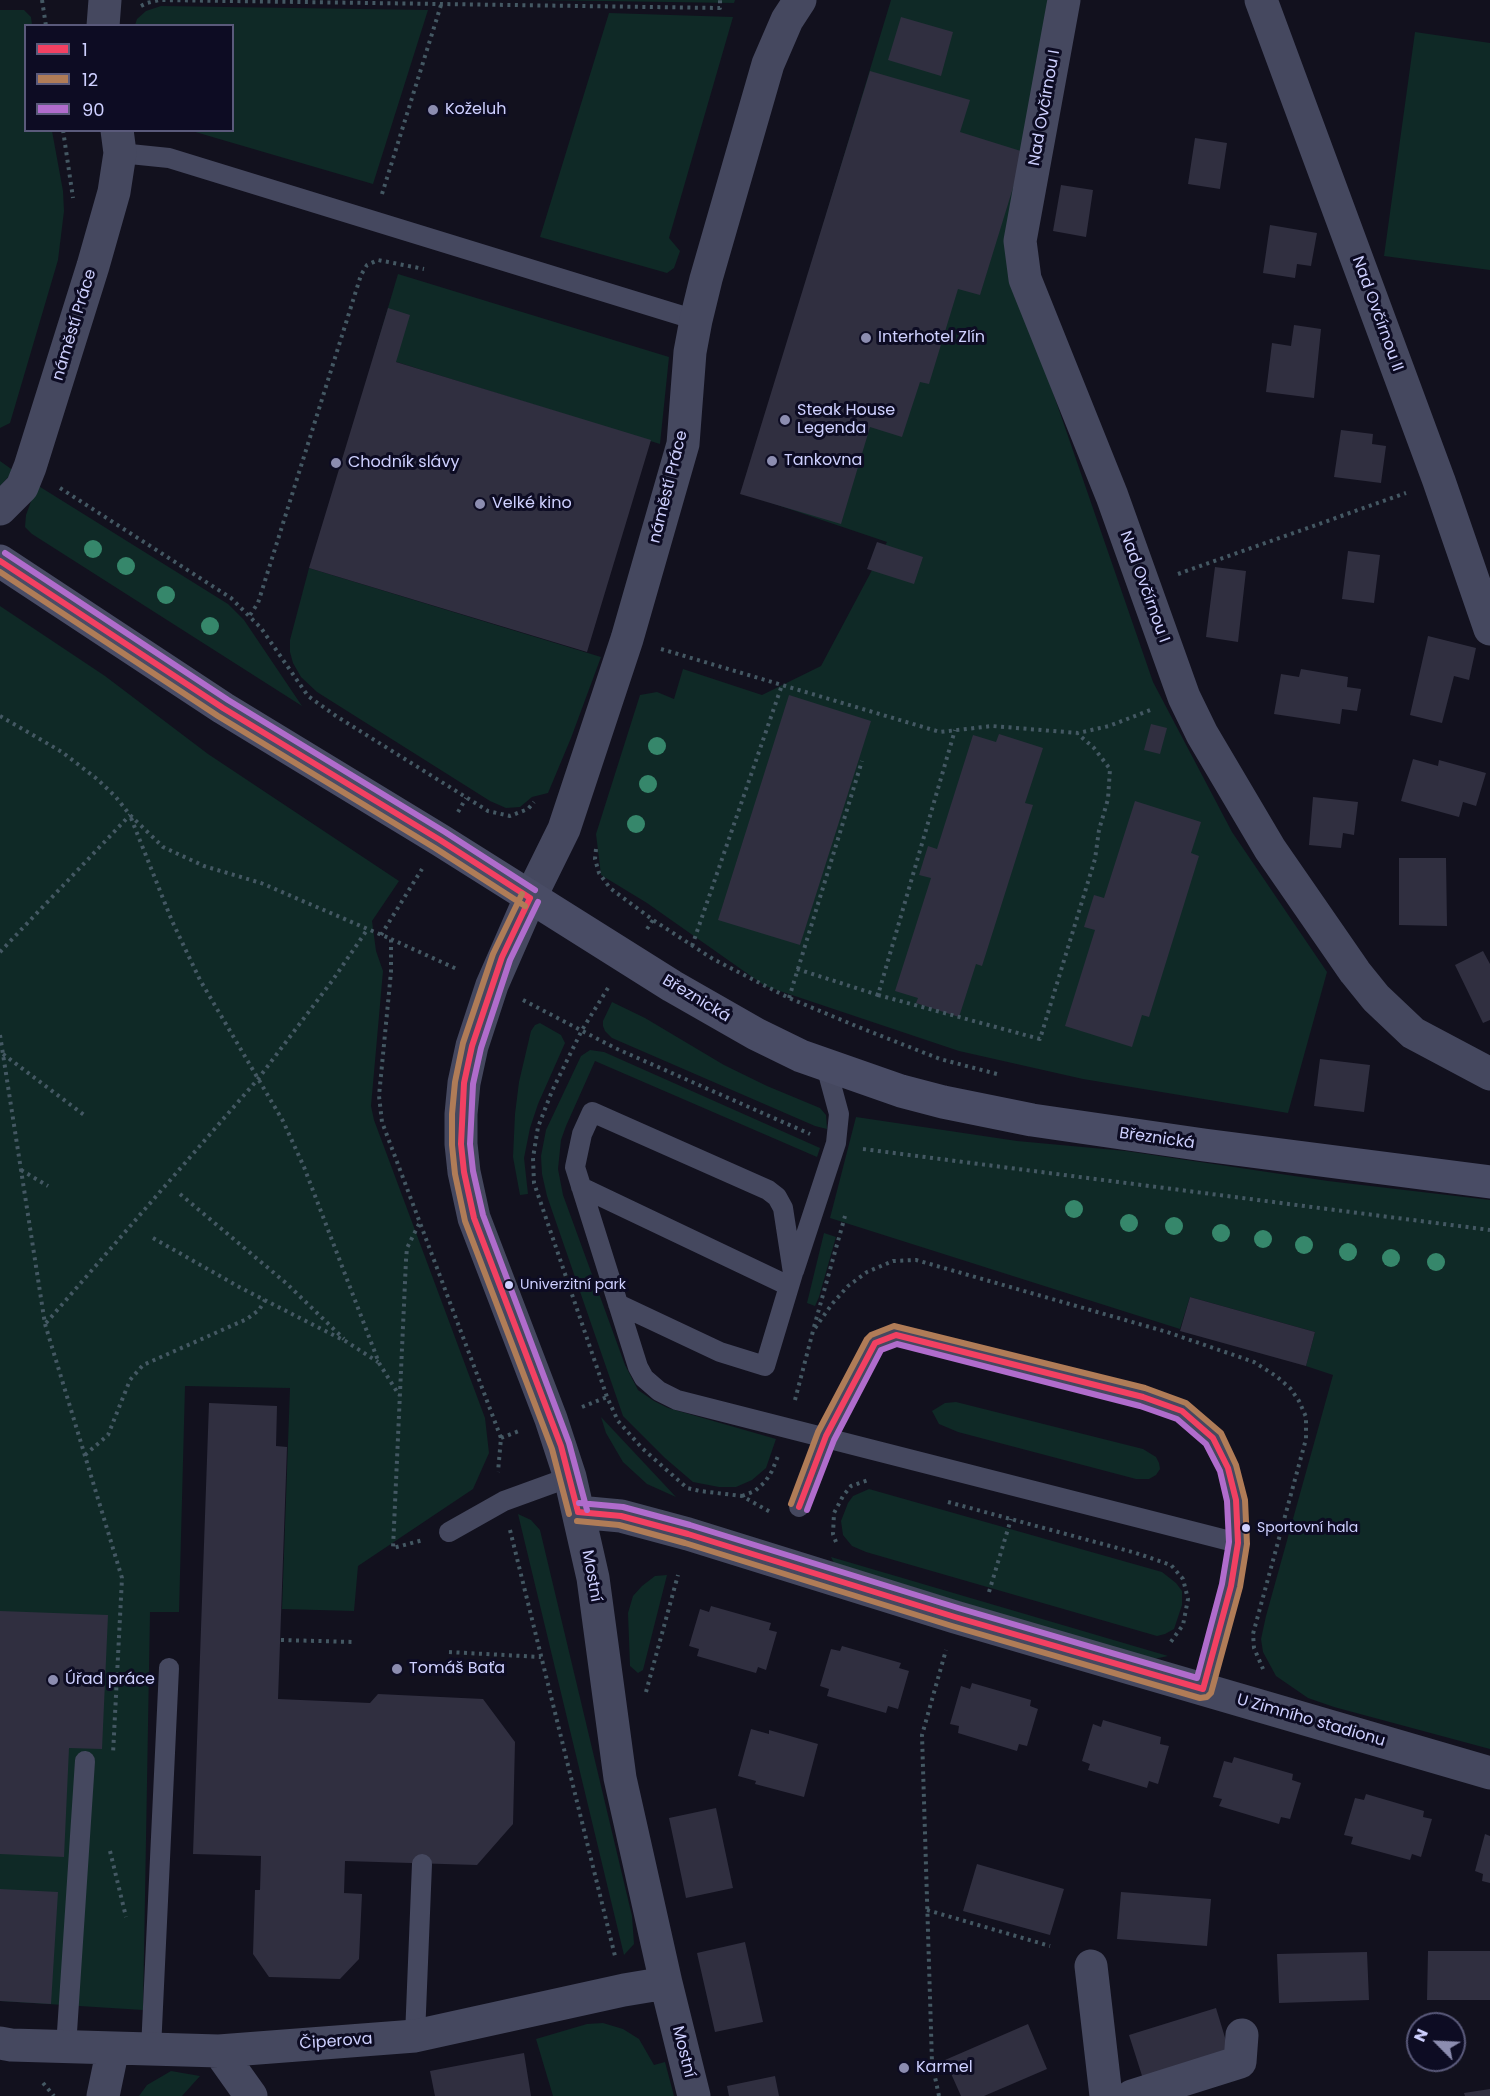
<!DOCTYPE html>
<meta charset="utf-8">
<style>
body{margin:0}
#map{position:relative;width:1490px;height:2096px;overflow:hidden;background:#12111e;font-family:Poppins,sans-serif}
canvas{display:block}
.legend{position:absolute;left:24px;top:24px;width:210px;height:108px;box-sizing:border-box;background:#0d0c23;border:2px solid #5a5a7b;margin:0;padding:8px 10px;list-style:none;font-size:18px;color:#ced0ff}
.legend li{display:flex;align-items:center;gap:12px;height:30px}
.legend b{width:30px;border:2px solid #5a5a7b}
.north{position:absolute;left:1406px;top:2012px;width:60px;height:60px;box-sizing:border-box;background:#0d0c23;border:2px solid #5a5a7b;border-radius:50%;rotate:294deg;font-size:16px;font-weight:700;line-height:24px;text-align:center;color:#ced0ff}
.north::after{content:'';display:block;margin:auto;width:21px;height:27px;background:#8c8db0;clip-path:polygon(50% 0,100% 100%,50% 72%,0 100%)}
</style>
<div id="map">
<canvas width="1490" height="2096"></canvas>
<ul class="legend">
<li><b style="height:8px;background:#f24062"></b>1</li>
<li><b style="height:8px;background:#b07c57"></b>12</li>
<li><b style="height:8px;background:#b06ccc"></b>90</li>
</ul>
<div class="north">N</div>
</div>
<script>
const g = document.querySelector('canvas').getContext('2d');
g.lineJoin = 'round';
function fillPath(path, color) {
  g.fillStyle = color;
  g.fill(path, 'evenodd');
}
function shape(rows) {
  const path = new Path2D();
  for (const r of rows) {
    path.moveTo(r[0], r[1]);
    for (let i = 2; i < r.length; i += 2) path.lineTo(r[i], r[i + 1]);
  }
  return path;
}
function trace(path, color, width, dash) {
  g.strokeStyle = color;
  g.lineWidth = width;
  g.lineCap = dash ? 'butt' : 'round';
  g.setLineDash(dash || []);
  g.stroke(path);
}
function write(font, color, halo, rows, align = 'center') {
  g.font = font + ' Poppins,sans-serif';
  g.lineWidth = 6;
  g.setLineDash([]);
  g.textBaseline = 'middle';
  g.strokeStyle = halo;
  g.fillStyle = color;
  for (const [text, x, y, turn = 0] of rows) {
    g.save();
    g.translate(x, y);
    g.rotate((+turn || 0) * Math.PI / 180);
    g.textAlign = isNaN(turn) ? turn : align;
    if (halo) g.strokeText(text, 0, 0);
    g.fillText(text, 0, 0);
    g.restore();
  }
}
fillPath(shape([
 [536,0,735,0,734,3],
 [891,0,1076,0,1032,233,1040,355,1153,682,1232,832,1327,972,1288,1113,1083,1079,959,1051,765,986,647,903,601,875,596,834,640,695,657,692,674,699,683,669,762,695,821,666,887,542,742,493],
 [161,6,428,10,373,184,192,131,232,130,232,26,135,25,137,19,146,11],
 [0,10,24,10,31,17,32,25,26,26,26,130,52,131,63,191,64,211,58,260,10,423,0,428],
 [609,13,733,17,669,238,680,251,674,268,667,273,540,237],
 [1415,32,1490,43,1490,270,1384,256],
 [398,274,669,357,660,444,374,355],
 [0,461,14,471,0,486],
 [37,485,228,604,244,620,302,706,32,534,25,527,26,515],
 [309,568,601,657,571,738,548,793,532,797,520,807,506,808,490,801,317,692,301,677,293,663,290,652,290,640],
 [0,606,105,676,208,754,399,881,372,921,376,951,383,971,371,1106,374,1120,485,1418,489,1453,473,1489,358,1566,354,1611,282,1609,290,1388,185,1386,179,1612,150,1612,143,2010,0,2001],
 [612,1002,645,1018,724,1065,767,1086,820,1108,826,1115,827,1129,815,1126,612,1038,605,1031,603,1026,603,1021],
 [540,1023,561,1035,565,1043,538,1104,530,1128,524,1158,528,1194,520,1195,513,1157,515,1114,519,1082,531,1031,535,1025],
 [590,1050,604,1052,820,1148,817,1157,595,1061,566,1126,561,1140,558,1169,563,1195,625,1365,638,1390,654,1401,668,1408,776,1439,766,1468,752,1480,736,1487,719,1487,693,1482,665,1458,623,1416,547,1196,542,1174,541,1156,546,1130,581,1056],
 [856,1117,1017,1141,1126,1151,1328,1181,1490,1200,1490,1749,1334,1707,1308,1698,1276,1676,1263,1652,1261,1639,1266,1616,1333,1375,1306,1366,1315,1332,1190,1297,1180,1329,830,1218],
 [824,1233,836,1237,819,1297,815,1306,807,1303],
 [956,1402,1143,1449,1156,1457,1159,1463,1160,1469,1156,1475,1149,1479,1136,1479,958,1432,939,1424,932,1411,945,1403],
 [601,1417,676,1497,647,1484,623,1462,606,1433],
 [869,1489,1162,1572,1176,1583,1182,1591,1182,1605,1174,1629,1165,1634,1157,1636,866,1552,852,1546,843,1535,841,1521,848,1503,853,1496],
 [518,1514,531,1520,540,1530,632,1916,634,1944,624,1955],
 [831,1557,1168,1656,1149,1660,834,1563],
 [667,1575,643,1670,638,1673,630,1666,628,1613,633,1596,642,1586,655,1576],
 [603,2023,623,2029,639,2039,654,2065,665,2062,674,2096,553,2096,536,2039,587,2024],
 [171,2071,200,2076,182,2096,139,2096,147,2085]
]), '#0f2926');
fillPath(shape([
 [901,17,953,32,941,76,888,60],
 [870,71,970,100,960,132,1024,152,980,295,958,289,929,384,920,382,902,437,870,427,841,524,740,494],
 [1195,138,1227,143,1220,189,1188,184],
 [1061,185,1093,190,1086,237,1053,231],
 [1270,225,1317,233,1311,266,1297,264,1295,278,1263,273],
 [388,308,410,315,396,362,651,440,587,652,309,568],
 [1294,325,1321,329,1314,398,1266,392,1272,343,1291,346],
 [1341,430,1373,434,1372,444,1386,446,1381,483,1334,477],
 [877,542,923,557,914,584,867,569],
 [1348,551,1380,555,1374,603,1342,599],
 [1215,567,1246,571,1238,642,1206,637],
 [1428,636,1476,648,1469,680,1454,676,1442,723,1410,715],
 [1301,669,1348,677,1347,687,1361,689,1357,711,1342,709,1340,724,1274,714,1281,674,1299,677],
 [789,695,871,721,800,945,718,920],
 [1151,724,1167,728,1160,754,1144,750],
 [999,734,1043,748,1025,803,1033,805,982,966,976,964,959,1017,916,1003,918,998,895,991,931,878,919,875,928,846,937,849,973,735,996,742],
 [1413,759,1438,766,1439,760,1486,773,1476,806,1463,802,1459,817,1401,801],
 [1313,797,1358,802,1354,835,1343,833,1341,848,1309,845],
 [1135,801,1201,822,1191,853,1199,856,1149,1017,1142,1015,1132,1047,1065,1026,1095,930,1084,927,1094,895,1104,898],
 [1399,858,1446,858,1447,926,1399,925],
 [1483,951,1490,964,1490,1020,1483,1023,1455,965],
 [1320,1059,1370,1065,1364,1112,1314,1106],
 [1190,1297,1315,1332,1306,1366,1180,1331],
 [209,1403,277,1406,276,1446,287,1447,278,1699,370,1703,378,1694,483,1699,515,1742,513,1824,477,1865,345,1861,344,1893,362,1894,359,1959,340,1979,269,1977,253,1954,255,1890,260,1890,261,1856,193,1854],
 [711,1606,771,1623,769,1630,777,1632,766,1670,758,1667,756,1673,697,1656,699,1649,689,1646,700,1609,709,1612],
 [0,1611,108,1615,102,1749,69,1748,64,1857,0,1854],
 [842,1646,901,1663,899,1668,909,1671,898,1709,888,1706,886,1713,827,1696,829,1689,820,1686,831,1649,840,1651],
 [972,1683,1031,1700,1030,1706,1038,1709,1027,1746,1019,1744,1017,1751,958,1733,959,1726,950,1724,961,1686,970,1689],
 [1103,1720,1161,1737,1160,1744,1169,1746,1158,1784,1149,1781,1147,1788,1088,1770,1090,1764,1082,1761,1093,1724,1101,1727],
 [751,1729,769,1734,769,1730,818,1744,804,1797,755,1784,756,1781,738,1776],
 [1234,1757,1293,1774,1292,1780,1301,1783,1290,1819,1281,1817,1279,1824,1219,1806,1222,1799,1213,1797,1224,1761,1232,1763],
 [1366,1794,1424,1811,1423,1817,1432,1819,1421,1857,1412,1854,1410,1860,1351,1844,1353,1837,1344,1835,1355,1798,1364,1800],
 [716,1808,733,1888,686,1898,669,1818],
 [1485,1834,1490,1836,1490,1883,1482,1881,1483,1874,1475,1871],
 [977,1864,1064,1889,1050,1935,963,1911],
 [0,1889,58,1892,51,2004,0,2001],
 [1121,1892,1211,1899,1207,1946,1117,1939],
 [745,1942,763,2022,715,2032,697,1953],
 [1428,1951,1490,1951,1490,2000,1427,2000],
 [1367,1952,1369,2000,1279,2003,1277,1954],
 [1216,2008,1230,2054,1144,2082,1129,2035],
 [1028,2024,1047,2069,984,2096,961,2096,945,2060],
 [524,2053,531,2096,435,2096,430,2071],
 [775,2076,779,2096,729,2096,727,2086],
 [1490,2089,1490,2096,1465,2096,1464,2093]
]), '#302f40');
trace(shape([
 [42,0,46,26],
 [141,6,147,3,159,0,720,8,720,0],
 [63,130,73,198],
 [382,194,441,5],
 [60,488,231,598,261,628,308,696,336,716,488,811,510,816,528,809,534,802],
 [1178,574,1406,493],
 [250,615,258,603,361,275,367,265,378,260,424,269],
 [661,649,940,732,992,726,1078,733,1109,726,1153,709],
 [0,716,62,752,97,779,115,796,130,815,163,847,204,866,261,883,391,939,391,972,379,1096,382,1122,501,1438,498,1472],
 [458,812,466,798],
 [131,818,172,921,200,980,283,1121,304,1167,379,1363,399,1395],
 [596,849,595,859,599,873,610,888,653,920,713,959,789,998,856,1026,940,1059,997,1074],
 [647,929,653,920],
 [381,935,422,869],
 [391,939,459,970],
 [692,946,782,685],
 [0,952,130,815],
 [797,969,878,995,955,730],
 [608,988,582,1030,552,1091,538,1127,533,1158,534,1183,607,1397,618,1421,642,1448,687,1488,700,1491,742,1496,772,1513],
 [878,995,1040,1039,1095,859,1099,830,1108,799,1110,769,1094,748,1078,734],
 [789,998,862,761],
 [523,1000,615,1048,810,1134],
 [0,1035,45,1324,122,1578,113,1754],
 [3,1054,84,1115],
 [863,1149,1490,1230],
 [21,1170,48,1186],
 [180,1194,286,1283,344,1339],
 [419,1224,407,1248,406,1260,393,1548,423,1540],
 [153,1238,241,1288,347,1342,378,1362],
 [46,1323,258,1079,332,981,367,930],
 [814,1327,845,1216],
 [795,1400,813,1331,832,1304,848,1286,867,1272,893,1261,916,1260,1167,1332,1254,1362,1276,1376,1290,1388,1299,1401,1306,1417,1306,1439,1253,1634,1254,1648,1263,1669],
 [582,1407,607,1397],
 [501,1438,519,1431],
 [85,1455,108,1435,130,1380,143,1365,247,1319,259,1310,265,1300],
 [742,1496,755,1491,765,1482,772,1471,778,1456],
 [948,1502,1136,1553,1171,1565,1183,1579,1188,1599,1183,1625,1170,1643],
 [510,1530,615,1956],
 [836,1542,833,1534,834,1513,843,1496,851,1486,868,1480],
 [989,1592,1011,1519],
 [281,1640,354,1642],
 [449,1652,541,1657],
 [646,1692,678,1575],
 [110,1851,126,1917],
 [927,1910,1050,1946],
 [43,2083,54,2096],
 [939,2096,932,2063,922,1735,946,1650]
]), '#445863', 4, [3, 4.5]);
trace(shape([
 [120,153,169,158,696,320],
 [581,1187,789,1286],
 [794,1271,836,1143,839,1114,826,1066],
 [618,1304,720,1352,765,1366,793,1273,783,1208,777,1197,768,1190,592,1112,582,1134,575,1167,638,1367,644,1378,659,1391,677,1400,1238,1543],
 [799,1507,826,1436,875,1343,896,1335,1143,1397,1182,1411,1213,1438,1228,1468,1236,1500,1238,1543,1231,1586,1203,1689],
 [449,1532,504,1501,570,1477],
 [415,2036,422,1864],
 [66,2047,85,1761],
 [151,2049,169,1668]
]), '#45485f', 20);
trace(shape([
 [1064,0,1020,241,1025,279,1112,496,1184,697,1202,734,1270,849,1355,972,1376,998,1413,1033,1490,1074],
 [1261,0,1439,481,1490,629],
 [103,26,105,0],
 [0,509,22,487,30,467,93,266,114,192,120,153,117,130],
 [578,1512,621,1516,688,1534,955,1617,1490,1773],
 [1091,1966,1106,2096],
 [0,2043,11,2045,219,2051,415,2036,624,1990,666,1983],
 [219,2051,251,2096],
 [103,2096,113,2048],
 [694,2096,666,1983,620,1778,593,1578,570,1477,551,1419,474,1218,464,1172,461,1144,461,1114,464,1083,472,1046,492,985,530,898,564,829,627,639,683,444,690,352,696,320,706,279,768,64,787,20,800,0],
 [1132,2096,1240,2062,1242,2035]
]), '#45485f', 33);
trace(shape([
 [0,561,223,708,440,840,672,986,756,1034,801,1056,901,1091,943,1102,1032,1120,1204,1145,1490,1182]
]), '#494c65', 33);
trace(shape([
 [0,561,223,708,440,840,530,898],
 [530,898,502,957,472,1046,464,1083,461,1144,464,1172,474,1218,561,1446,578,1512],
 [578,1512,621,1516,688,1534,955,1617,1203,1689,1231,1586,1238,1543,1236,1500,1228,1468,1213,1438,1182,1411,1143,1397,896,1335,875,1343,826,1436,799,1507]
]), '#f24062', 6);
trace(shape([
 [0,572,218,716,435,848,525,906],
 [522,894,493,954,463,1043,455,1082,452,1114,452,1145,455,1174,465,1221,552,1449,569,1514],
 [577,1521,619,1525,685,1543,952,1626,1200,1698,1207,1697,1211,1693,1240,1587,1247,1544,1245,1500,1236,1465,1221,1433,1186,1403,1145,1388,894,1326,871,1335,867,1339,818,1432,791,1504]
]), '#b07c57', 6);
trace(shape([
 [5,553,228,700,445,832,535,890],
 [538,902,510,960,481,1048,473,1084,470,1144,473,1171,483,1215,569,1443,587,1510],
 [579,1503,623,1507,690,1525,958,1608,1197,1678,1222,1584,1229,1542,1227,1501,1220,1471,1206,1444,1177,1419,1140,1406,897,1344,881,1350,834,1440,807,1510]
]), '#b06ccc', 6);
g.fillStyle = '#36876b';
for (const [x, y] of [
 [93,549],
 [126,566],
 [166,595],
 [210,626],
 [657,746],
 [648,784],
 [636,824],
 [1074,1209],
 [1129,1223],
 [1174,1226],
 [1221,1233],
 [1263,1239],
 [1304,1245],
 [1348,1252],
 [1391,1258],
 [1436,1262]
]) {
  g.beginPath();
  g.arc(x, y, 9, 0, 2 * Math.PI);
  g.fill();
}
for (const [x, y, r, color] of [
 [433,110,6,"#8c8db0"],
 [866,338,6,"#8c8db0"],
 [785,420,6,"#8c8db0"],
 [772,461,6,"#8c8db0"],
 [336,463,6,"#8c8db0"],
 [480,504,6,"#8c8db0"],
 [509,1285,5,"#ced0ff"],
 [1246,1528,5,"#ced0ff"],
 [397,1669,6,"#8c8db0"],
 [53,1680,6,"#8c8db0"],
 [904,2068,6,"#8c8db0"]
]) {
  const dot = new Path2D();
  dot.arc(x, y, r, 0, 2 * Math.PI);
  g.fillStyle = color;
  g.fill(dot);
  trace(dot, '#0d0c23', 2);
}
write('14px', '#ced0ff', '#0d0c23', [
 ["Univerzitní park",520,1285],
 ["Sportovní hala",1257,1528]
], 'left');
write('16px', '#ced0ff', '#0d0c23', [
 ["Nad Ovčírnou I",1045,108,-80],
 ["Nad Ovčírnou II",1377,314,70],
 ["náměstí Práce",75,325,-73],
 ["náměstí Práce",669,487,-76],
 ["Nad Ovčírnou I",1144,587,70],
 ["Březnická",696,999,31],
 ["Březnická",1157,1139,8],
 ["Mostní",591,1576,80],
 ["U Zimního stadionu",1311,1721,16],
 ["Čiperova",336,2042,-4],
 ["Mostní",683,2052,76]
]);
write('16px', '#ced0ff', '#0d0c23', [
 ["Koželuh",445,110],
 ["Interhotel Zlín",878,338],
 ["Steak House",797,411],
 ["Legenda",797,429],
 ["Tankovna",784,461],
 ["Chodník slávy",348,463],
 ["Velké kino",492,504],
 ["Tomáš Baťa",409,1669],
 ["Úřad práce",65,1680],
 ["Karmel",916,2068]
], 'left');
</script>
